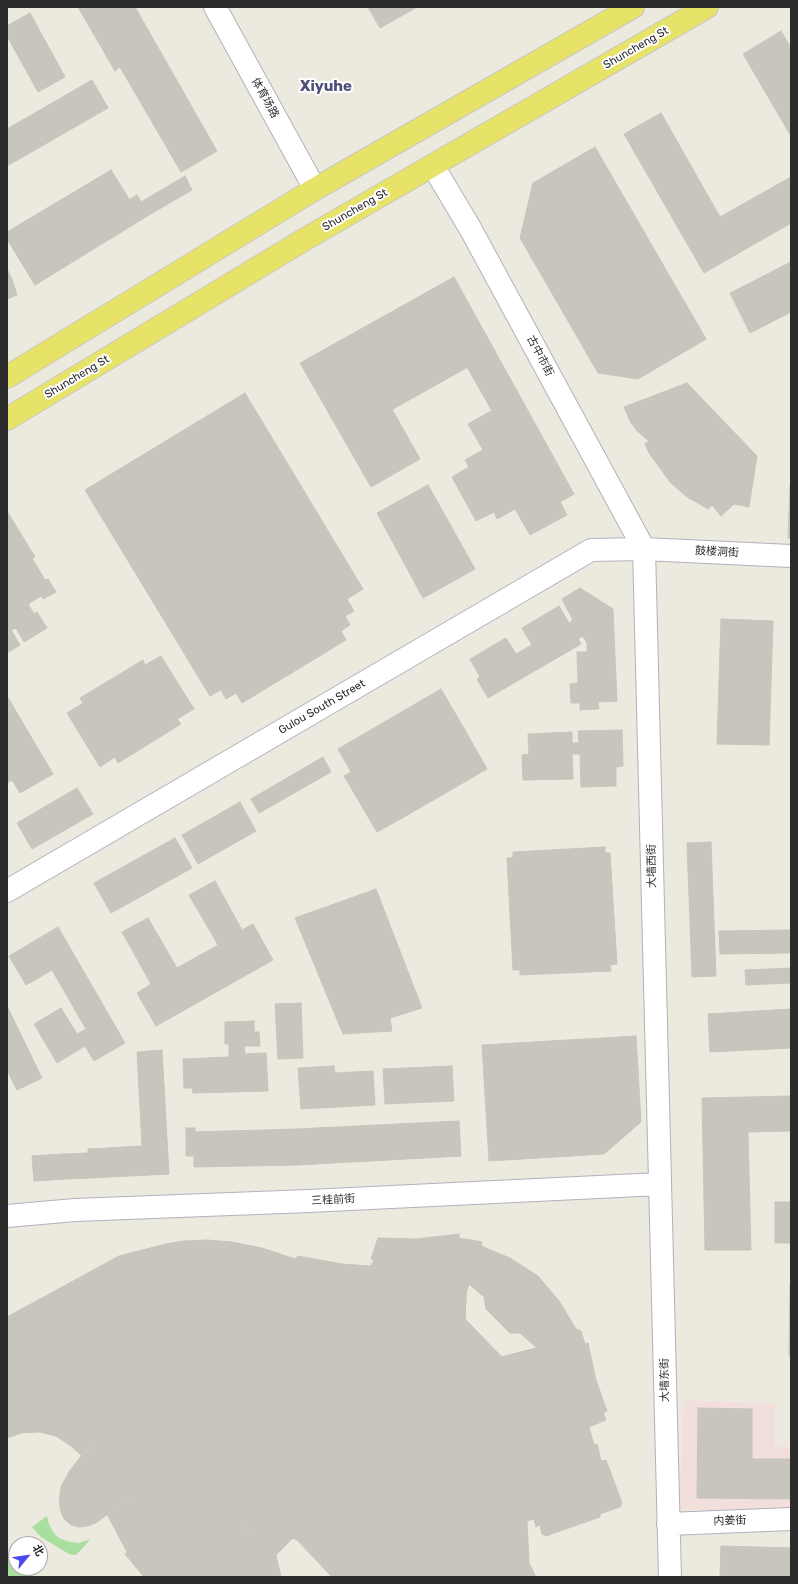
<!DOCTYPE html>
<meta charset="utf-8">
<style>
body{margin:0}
#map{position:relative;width:798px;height:1584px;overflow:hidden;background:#ece9de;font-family:Rubik,"Noto Sans SC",sans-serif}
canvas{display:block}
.frame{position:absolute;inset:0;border:8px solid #2b2b2b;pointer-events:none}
.north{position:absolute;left:8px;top:1536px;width:40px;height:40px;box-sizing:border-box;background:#fff;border:1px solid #aaa;border-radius:50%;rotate:61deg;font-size:11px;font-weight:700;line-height:16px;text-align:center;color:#2b2b2b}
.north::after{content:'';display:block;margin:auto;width:14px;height:18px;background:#4a49ee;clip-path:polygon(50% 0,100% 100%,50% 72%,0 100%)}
</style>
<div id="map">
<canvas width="798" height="1584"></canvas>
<div class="frame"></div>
<div class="north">北</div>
</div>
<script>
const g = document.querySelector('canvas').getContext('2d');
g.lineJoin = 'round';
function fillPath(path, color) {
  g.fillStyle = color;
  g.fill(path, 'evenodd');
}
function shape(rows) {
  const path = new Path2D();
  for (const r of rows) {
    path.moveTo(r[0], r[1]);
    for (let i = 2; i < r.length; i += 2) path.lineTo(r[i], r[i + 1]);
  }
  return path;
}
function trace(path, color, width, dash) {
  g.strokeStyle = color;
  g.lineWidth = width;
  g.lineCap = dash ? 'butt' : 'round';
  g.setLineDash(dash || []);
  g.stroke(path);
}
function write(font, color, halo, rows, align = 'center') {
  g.font = font + ' Rubik,"Noto Sans SC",sans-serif';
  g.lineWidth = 4;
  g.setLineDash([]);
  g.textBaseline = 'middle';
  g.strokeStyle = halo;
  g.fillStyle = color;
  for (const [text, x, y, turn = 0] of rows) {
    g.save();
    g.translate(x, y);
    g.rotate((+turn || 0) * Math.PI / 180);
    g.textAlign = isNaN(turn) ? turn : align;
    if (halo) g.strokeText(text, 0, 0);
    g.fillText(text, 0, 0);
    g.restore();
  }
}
fillPath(shape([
 [684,1400,775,1404,775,1447,791,1447,791,1510,679,1510]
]), '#f2dfdc');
fillPath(shape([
 [47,1516,49,1524,53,1532,59,1538,69,1542,79,1543,91,1539,76,1555,69,1554,41,1537,32,1527],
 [13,1547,16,1547,16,1568,39,1568,30,1577,7,1577,7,1559]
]), '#a8df9e');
const building = shape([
 [78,7,135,7,217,151,181,172,120,67,115,71,78,7],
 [368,7,417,7,380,28,368,7],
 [30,13,65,77,38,92,7,36,7,26,30,13],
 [781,31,791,48,791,136,743,54,781,31],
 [92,80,108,108,7,166,7,129,92,80],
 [661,113,720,217,791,177,791,223,704,273,624,134,661,113],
 [595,147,706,339,638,379,598,373,520,238,533,183,595,147],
 [111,170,134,207,27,272,7,239,7,232,111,170],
 [185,176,192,190,149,215,141,202,185,176],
 [137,195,149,215,35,285,27,272,134,207,129,200,137,195],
 [791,262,791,312,750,333,730,293,791,262],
 [7,269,12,279,17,295,7,299,7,269],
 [454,277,574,494,560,502,561,499,546,473,548,469,535,446,532,446,515,416,512,415,505,403,492,411,467,367,484,358,445,288,320,358,359,428,392,409,420,459,371,487,300,363,454,277],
 [445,288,484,358,359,428,320,358,445,288],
 [687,383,757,456,749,507,734,504,739,460,681,401,630,421,624,407,687,383],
 [245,393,363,589,347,599,299,519,288,525,283,517,272,523,267,515,163,578,169,587,159,593,164,602,156,607,85,490,245,393],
 [681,401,739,460,734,504,721,516,712,505,708,509,698,503,687,497,670,482,649,453,645,444,649,441,637,431,630,421,681,401],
 [505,403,512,415,515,416,532,446,535,446,548,469,546,473,561,499,560,502,567,515,530,535,515,509,497,519,494,512,476,521,452,477,469,467,465,460,483,450,468,424,505,403],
 [428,485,475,569,423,598,377,513,428,485],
 [790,486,791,486,791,538,788,538,790,486],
 [7,511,27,544,16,551,19,555,7,562,7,511],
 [267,515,272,523,283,517,288,525,299,519,354,611,345,616,350,625,341,631,346,640,242,703,236,693,226,699,221,690,210,696,156,607,164,602,159,593,169,587,163,578,267,515],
 [27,544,35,557,32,558,45,580,48,579,56,592,43,599,41,596,28,604,34,614,37,612,47,628,24,642,16,628,11,630,20,645,7,653,7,562,19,555,16,551,27,544],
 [580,588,613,609,617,701,598,702,599,709,580,710,580,703,571,703,570,684,578,683,577,652,587,652,587,643,583,636,578,639,569,623,573,620,562,599,580,588],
 [559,606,581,644,488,698,477,679,480,677,470,659,506,638,516,654,532,645,522,628,559,606],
 [721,619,773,621,769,745,717,744,721,619],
 [161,656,194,709,177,719,181,724,118,763,115,757,100,767,67,713,83,703,80,698,143,660,145,665,161,656],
 [441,689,465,730,443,743,437,733,375,768,404,817,377,832,344,776,351,772,338,749,441,689],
 [7,696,53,774,20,793,12,780,7,783,7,696],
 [465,730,487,769,404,817,375,768,437,733,443,743,465,730],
 [622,730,623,766,616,767,616,786,581,787,580,754,572,754,573,779,523,780,522,755,529,754,528,734,572,732,572,743,579,743,578,731,622,730],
 [323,757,331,772,259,813,251,799,323,757],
 [77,788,93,814,32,849,17,823,77,788],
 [240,802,256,831,198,864,182,835,240,802],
 [175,838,192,868,111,913,94,883,175,838],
 [711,842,716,976,692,977,687,843,711,842],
 [605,847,605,853,610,853,617,964,610,965,611,971,520,975,520,970,513,970,507,858,513,858,513,852,605,847],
 [215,881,242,930,253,924,273,960,156,1026,137,993,151,984,122,932,148,918,177,968,218,945,189,895,215,881],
 [376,889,422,1008,390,1018,392,1031,343,1034,295,918,376,889],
 [58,927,125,1043,94,1061,85,1046,57,1063,34,1024,61,1008,77,1034,86,1029,52,970,26,985,9,956,58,927],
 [791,930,791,953,720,954,719,931,791,930],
 [791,968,791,983,746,985,745,970,791,968],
 [301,1003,303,1058,278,1059,275,1004,301,1003],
 [7,1006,42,1078,17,1090,7,1070,7,1006],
 [791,1009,791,1048,710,1052,708,1014,791,1009],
 [254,1021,254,1032,259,1032,260,1046,244,1046,245,1054,266,1053,268,1091,193,1093,192,1088,184,1088,183,1059,229,1057,229,1044,225,1044,225,1022,254,1021],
 [636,1036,641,1122,604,1154,489,1161,482,1045,636,1036],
 [162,1050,169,1174,90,1178,88,1149,142,1146,137,1052,162,1050],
 [334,1066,335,1073,373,1071,375,1105,301,1109,298,1068,334,1066],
 [452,1066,454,1101,385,1104,383,1069,452,1066],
 [791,1096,791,1131,748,1132,751,1250,705,1250,702,1098,791,1096],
 [459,1121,461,1156,297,1165,296,1129,459,1121],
 [186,1128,195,1128,195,1132,296,1129,297,1165,194,1167,194,1156,186,1156,186,1128],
 [88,1153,90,1178,66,1179,64,1154,88,1153],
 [64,1154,66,1179,34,1181,32,1156,64,1154],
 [775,1202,791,1202,791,1243,775,1243,775,1202],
 [459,1234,459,1238,482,1242,477,1271,473,1270,466,1293,465,1319,385,1312,376,1339,334,1338,296,1343,296,1339,282,1340,280,1338,280,1310,284,1311,295,1259,298,1256,342,1264,371,1266,374,1260,371,1259,378,1238,417,1239,459,1234],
 [207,1240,232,1242,262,1248,295,1259,284,1311,280,1310,280,1338,282,1340,296,1339,296,1343,334,1338,376,1339,385,1312,465,1319,466,1293,473,1270,477,1271,481,1246,510,1258,538,1276,559,1301,576,1329,537,1348,502,1357,514,1380,511,1381,528,1412,544,1449,517,1457,527,1489,534,1519,527,1521,529,1563,536,1577,332,1577,298,1541,293,1538,276,1555,281,1577,257,1577,260,1572,245,1552,254,1545,246,1530,236,1516,212,1490,198,1478,196,1480,174,1466,175,1447,170,1437,163,1430,154,1425,142,1424,130,1425,117,1430,101,1439,82,1456,71,1446,56,1436,40,1432,21,1433,7,1438,7,1400,19,1394,22,1388,9,1353,7,1354,7,1317,119,1256,166,1244,184,1241,207,1240],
 [469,1284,484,1297,486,1309,510,1333,520,1333,537,1348,502,1357,465,1319,466,1293,469,1284],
 [790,1285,791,1285,791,1355,789,1355,790,1285],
 [576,1329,581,1331,585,1344,588,1343,596,1380,607,1411,603,1413,606,1420,589,1427,594,1445,597,1444,601,1461,606,1460,622,1503,620,1507,600,1514,600,1517,546,1536,542,1534,540,1525,536,1527,527,1489,517,1457,544,1449,528,1412,511,1381,514,1380,502,1357,537,1348,576,1329],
 [9,1353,22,1388,19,1394,7,1400,7,1354,9,1353],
 [698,1408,752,1409,752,1459,791,1459,791,1499,697,1498,698,1408],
 [142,1424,154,1425,163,1430,170,1437,175,1447,174,1466,157,1484,154,1480,96,1523,88,1526,80,1527,71,1525,64,1519,61,1512,59,1502,61,1487,70,1470,84,1453,101,1439,117,1430,130,1425,142,1424],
 [174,1466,196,1480,198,1478,212,1490,236,1516,254,1545,245,1552,260,1572,257,1577,144,1577,125,1554,127,1552,107,1514,154,1480,157,1484,174,1466],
 [721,1546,791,1548,791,1577,720,1577,721,1546]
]);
fillPath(building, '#c7c5bd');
trace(building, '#c7c5b8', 1);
const minor = shape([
 [215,7,315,189],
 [433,166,470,228,644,549,670,1577],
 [7,891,591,550,644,549,791,556],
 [7,1216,75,1210,309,1201,660,1184],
 [668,1524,791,1519]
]);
const major = shape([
 [7,377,315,189,633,7],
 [7,419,307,238,707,7]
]);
trace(minor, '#b1b1be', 24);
trace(major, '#c8c8c8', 24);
trace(minor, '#fff', 22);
trace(major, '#e7e268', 22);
write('11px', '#2b2b2b', '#fff', [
 ["Shuncheng St",636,48,-30],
 ["体育场路",265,98,61],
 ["Shuncheng St",355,210,-30],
 ["古中市街",540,356,62],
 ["Shuncheng St",77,377,-31],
 ["鼓楼洞街",717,552,3],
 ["Gulou South Street",322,707,-30],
 ["大墙西街",652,866,-91],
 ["三桂前街",333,1200,-3],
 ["大墙东街",665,1380,-91],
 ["内姜街",730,1521,-2]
]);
write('bold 15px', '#4f4e79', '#fff', [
 ["Xiyuhe",326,87]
]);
</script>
